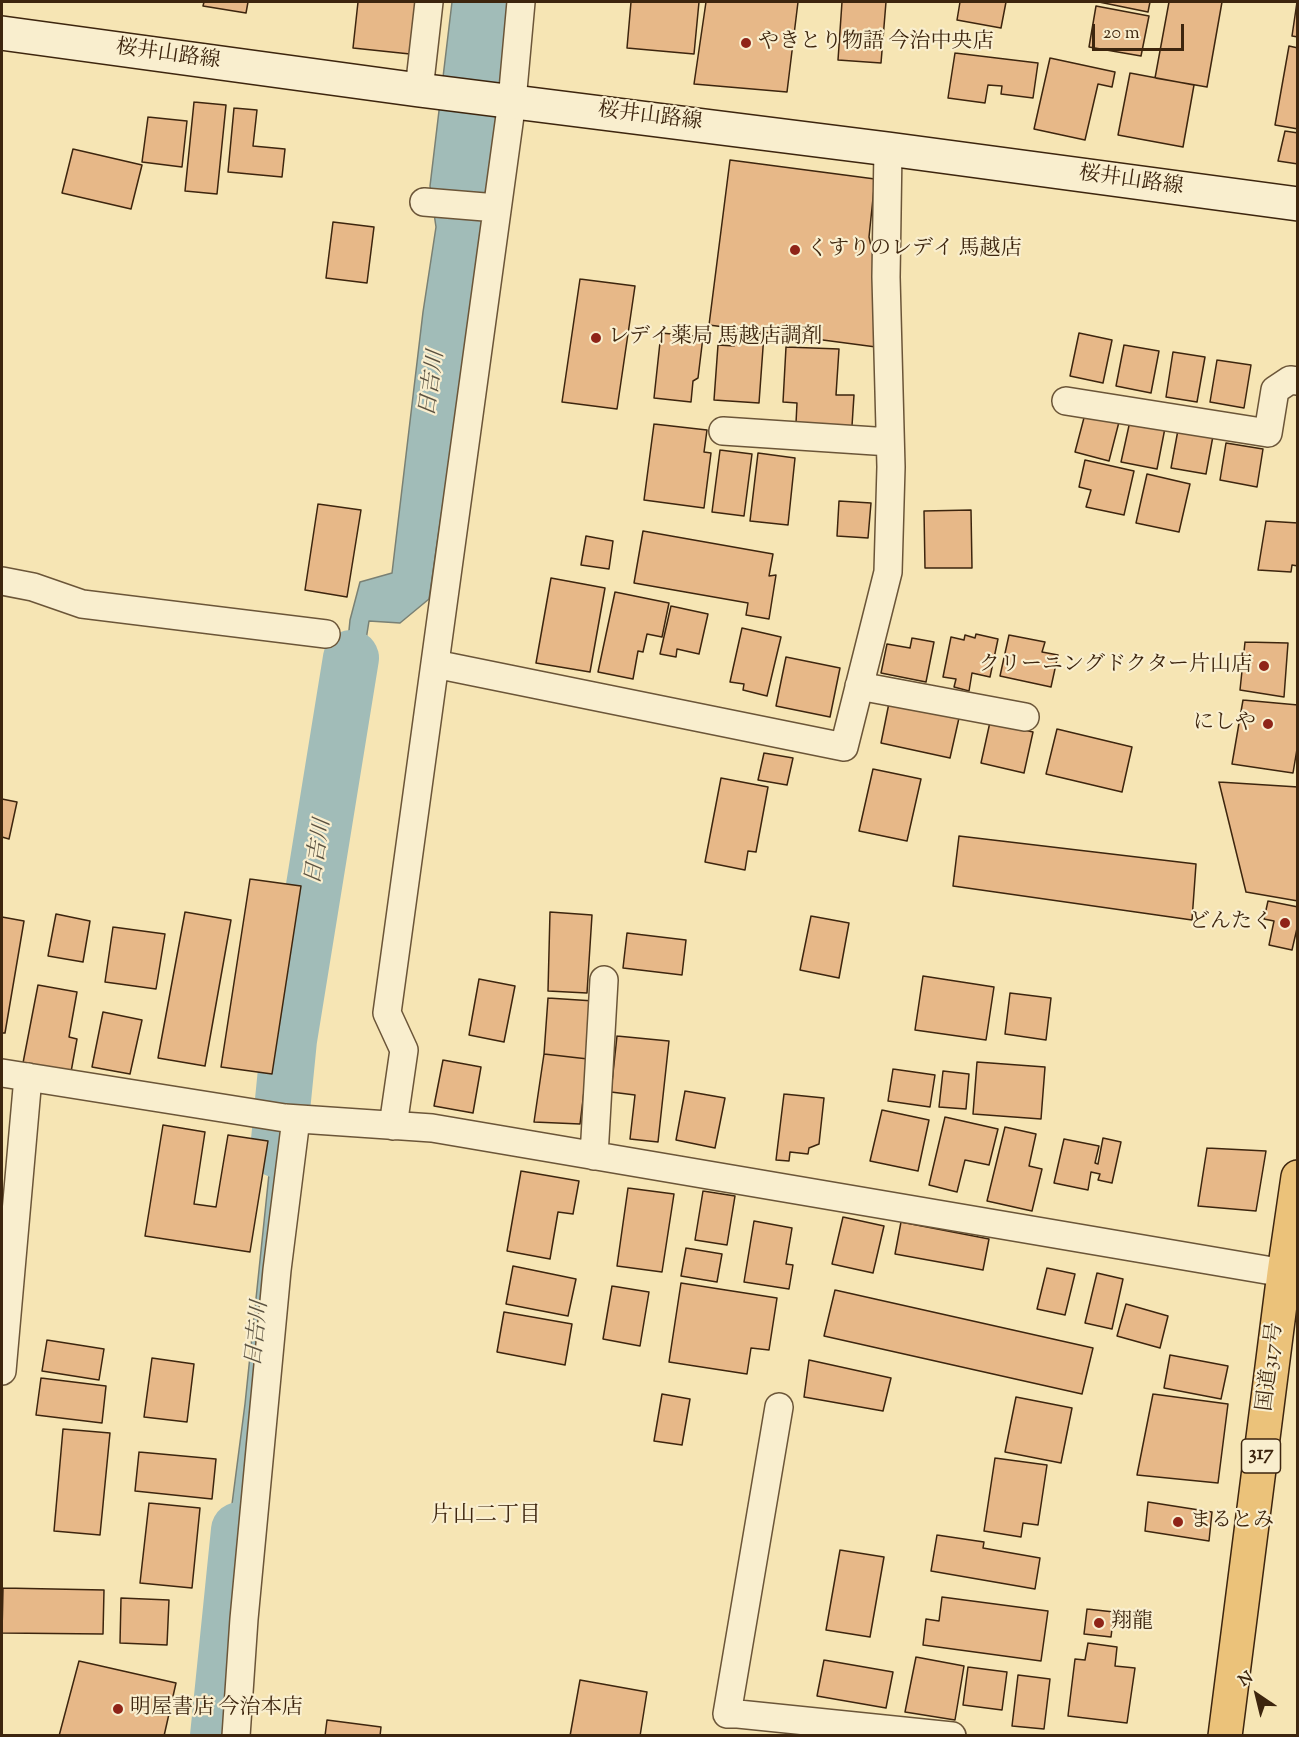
<!DOCTYPE html>
<meta charset="utf-8">
<style>
body{margin:0}
#map{position:relative;width:1299px;height:1737px;overflow:hidden;background:#f6e5b4;font-family:"Sorts Mill Goudy",serif}
canvas{display:block}
.frame{position:absolute;inset:0;border:3px solid #3d250e;pointer-events:none}
.north{position:absolute;left:1227px;top:1665px;width:60px;height:60px;-webkit-text-stroke:4px #f9eece;paint-order:stroke;rotate:325deg;font-size:16px;font-weight:700;line-height:24px;text-align:center;color:#3d250e}
.north::after{content:'';display:block;margin:auto;width:21px;height:27px;background:#3d250e;clip-path:polygon(50% 0,100% 100%,50% 72%,0 100%)}
.scale{position:absolute;left:1092px;top:24px;width:92px;height:27px;box-sizing:border-box;border:3px solid #3d250e;border-top:0;padding-left:8px;font-size:18px;line-height:21px;white-space:nowrap;color:#3d250e;-webkit-text-stroke:4px #f9eece;paint-order:stroke}
</style>
<div id="map">
<canvas width="1299" height="1737"></canvas>
<div class="frame"></div>
<div class="north">N</div>
<div class="scale">20 m</div>
</div>
<script>
const g = document.querySelector('canvas').getContext('2d');
g.lineJoin = 'round';
function fillPath(path, color) {
  g.fillStyle = color;
  g.fill(path, 'evenodd');
}
function shape(rows) {
  const path = new Path2D();
  for (const r of rows) {
    path.moveTo(r[0], r[1]);
    for (let i = 2; i < r.length; i += 2) path.lineTo(r[i], r[i + 1]);
  }
  return path;
}
function trace(path, color, width, dash) {
  g.strokeStyle = color;
  g.lineWidth = width;
  g.lineCap = dash ? 'butt' : 'round';
  g.setLineDash(dash || []);
  g.stroke(path);
}
function write(font, color, halo, rows, align = 'center') {
  g.font = font + ' "Sorts Mill Goudy","Noto Serif JP",serif';
  g.lineWidth = 4.5;
  g.setLineDash([]);
  g.textBaseline = 'middle';
  g.strokeStyle = halo;
  g.fillStyle = color;
  for (const [text, x, y, turn = 0] of rows) {
    g.save();
    g.translate(x, y);
    g.rotate((+turn || 0) * Math.PI / 180);
    g.textAlign = isNaN(turn) ? turn : align;
    if (halo) g.strokeText(text, 0, 0);
    g.fillText(text, 0, 0);
    g.restore();
  }
}
const water = shape([
 [452,2,510,2,489,187,429,599,400,623,369,621,296,1078,282,1150,218,1735,202,1736,219,1623,225,1558,245,1404,269,1174,339,732,350,620,360,582,392,573,423,312,436,227,430,186,452,2]
]);
fillPath(water, '#a1bcb8');
trace(water, '#798074', 1.5);
trace(shape([
 [278,1150,289,1040,351,658],
 [218,1736,239,1530]
]), '#a1bcb8', 56);
const building = shape([
 [204,2,248,2,246,13,203,6,204,2],
 [358,2,416,2,410,54,353,48,358,2],
 [631,2,699,2,694,54,627,48,631,2],
 [706,2,798,2,787,92,694,84,706,2],
 [842,2,886,2,881,63,838,60,842,2],
 [960,2,1006,2,1001,28,957,20,960,2],
 [1099,2,1150,2,1148,12,1099,2],
 [1169,2,1222,2,1207,87,1155,78,1169,2],
 [1297,2,1298,2,1298,37,1292,36,1297,2],
 [1096,6,1149,16,1141,56,1089,47,1096,6],
 [1289,46,1298,48,1298,129,1275,125,1289,46],
 [955,53,1038,63,1033,98,1001,94,1002,86,988,85,985,103,948,98,955,53],
 [1050,58,1115,72,1112,87,1098,84,1085,140,1034,129,1050,58],
 [1130,73,1194,85,1183,147,1118,135,1130,73],
 [194,102,226,105,217,194,185,191,194,102],
 [234,108,257,110,253,146,285,149,282,177,228,172,234,108],
 [148,117,187,121,182,167,142,162,148,117],
 [1285,131,1298,133,1298,164,1278,161,1285,131],
 [73,149,142,165,131,209,62,193,73,149],
 [730,160,875,179,869,237,875,264,876,347,709,325,730,160],
 [333,222,374,227,367,283,326,278,333,222],
 [580,279,635,286,617,409,562,402,580,279],
 [735,332,764,334,759,403,714,400,718,345,734,346,735,332],
 [661,333,703,337,698,378,693,381,691,402,654,398,661,333],
 [1079,333,1112,340,1103,383,1070,376,1079,333],
 [1124,345,1159,351,1151,393,1116,386,1124,345],
 [786,347,839,349,836,395,854,395,852,426,796,423,797,403,783,402,786,347],
 [1173,352,1205,357,1197,402,1166,397,1173,352],
 [1217,360,1251,365,1244,408,1210,402,1217,360],
 [1085,414,1119,422,1109,461,1075,452,1085,414],
 [1130,421,1165,428,1157,469,1121,462,1130,421],
 [654,424,707,430,704,452,711,453,704,508,644,500,654,424],
 [1178,430,1213,436,1206,474,1171,468,1178,430],
 [1226,443,1263,449,1257,487,1220,480,1226,443],
 [720,450,752,454,744,516,712,512,720,450],
 [758,453,795,458,788,525,750,521,758,453],
 [1085,460,1134,471,1124,515,1086,507,1091,490,1079,487,1085,460],
 [1147,474,1190,484,1179,532,1136,523,1147,474],
 [839,501,871,503,868,538,837,536,839,501],
 [318,504,361,510,347,597,305,590,318,504],
 [971,510,972,568,925,568,924,511,971,510],
 [1266,521,1298,523,1298,566,1292,565,1291,572,1258,570,1266,521],
 [643,531,773,554,769,576,776,575,769,619,746,615,748,603,634,583,643,531],
 [586,536,613,541,609,569,581,565,586,536],
 [551,578,605,588,590,672,536,663,551,578],
 [615,592,669,603,662,637,647,634,643,652,638,651,633,679,598,672,615,592],
 [671,606,708,614,699,654,677,649,676,657,660,654,671,606],
 [742,628,781,637,767,696,743,690,744,684,730,682,742,628],
 [976,634,998,639,990,677,972,673,969,691,954,687,956,679,943,677,951,637,964,640,965,635,975,638,976,634],
 [1009,635,1045,642,1042,652,1058,655,1051,687,1000,676,1009,635],
 [912,638,934,642,926,682,881,673,887,644,910,648,912,638],
 [1245,642,1288,643,1284,697,1240,690,1245,642],
 [786,657,840,668,830,717,776,706,786,657],
 [1243,700,1298,705,1298,743,1293,773,1232,764,1243,700],
 [889,703,959,718,950,758,881,743,889,703],
 [990,722,1033,732,1024,773,981,763,990,722],
 [1057,729,1132,747,1122,792,1046,774,1057,729],
 [764,753,793,758,787,785,758,780,764,753],
 [873,769,921,779,907,841,859,831,873,769],
 [721,778,768,787,756,852,748,851,745,870,705,862,721,778],
 [1219,782,1298,787,1298,901,1246,892,1219,782],
 [2,799,17,802,9,839,2,837,2,799],
 [959,836,1196,864,1192,920,953,886,959,836],
 [250,879,301,886,272,1074,221,1067,250,879],
 [1268,901,1298,907,1298,924,1292,950,1269,945,1274,921,1264,919,1268,901],
 [185,912,231,920,205,1066,158,1058,185,912],
 [550,912,592,915,587,993,548,991,550,912],
 [56,914,90,921,83,962,48,956,56,914],
 [811,916,849,923,839,978,800,970,811,916],
 [2,917,24,921,5,1033,2,1033,2,917],
 [113,927,165,934,156,989,105,982,113,927],
 [627,933,686,940,682,975,623,968,627,933],
 [923,976,994,987,986,1040,915,1030,923,976],
 [479,979,515,986,504,1042,469,1035,479,979],
 [38,985,77,992,69,1037,77,1039,71,1072,23,1063,38,985],
 [1010,993,1051,998,1046,1040,1005,1034,1010,993],
 [548,998,594,1001,588,1059,544,1054,548,998],
 [103,1012,142,1020,130,1074,92,1067,103,1012],
 [617,1036,669,1041,658,1142,630,1139,635,1095,611,1092,617,1036],
 [544,1054,588,1059,580,1124,534,1122,544,1054],
 [443,1060,481,1067,473,1113,434,1106,443,1060],
 [977,1062,1045,1067,1041,1119,973,1114,977,1062],
 [893,1069,935,1075,930,1107,888,1101,893,1069],
 [943,1071,969,1074,966,1109,939,1107,943,1071],
 [685,1091,725,1098,715,1148,676,1140,685,1091],
 [784,1094,824,1098,819,1144,809,1148,808,1154,790,1152,789,1161,776,1160,784,1094],
 [882,1110,929,1120,918,1171,870,1161,882,1110],
 [945,1117,998,1129,989,1165,965,1160,957,1192,929,1185,945,1117],
 [163,1125,205,1132,194,1204,216,1207,228,1135,268,1141,250,1252,145,1236,163,1125],
 [1005,1127,1036,1134,1029,1166,1042,1169,1032,1211,987,1201,1005,1127],
 [1103,1138,1121,1142,1112,1183,1098,1180,1100,1174,1091,1172,1088,1190,1054,1183,1064,1139,1099,1146,1095,1163,1098,1164,1103,1138],
 [1207,1148,1266,1151,1256,1211,1198,1206,1207,1148],
 [521,1171,579,1181,573,1214,558,1212,550,1259,507,1251,521,1171],
 [628,1188,674,1194,662,1272,617,1266,628,1188],
 [703,1191,735,1196,727,1245,695,1240,703,1191],
 [843,1217,884,1226,873,1273,832,1264,843,1217],
 [754,1221,792,1228,786,1264,793,1265,789,1289,744,1282,754,1221],
 [901,1222,989,1239,983,1270,895,1254,901,1222],
 [686,1248,722,1254,717,1282,681,1276,686,1248],
 [513,1266,576,1279,568,1316,506,1304,513,1266],
 [1047,1268,1075,1274,1065,1315,1037,1309,1047,1268],
 [1097,1273,1123,1279,1112,1329,1085,1323,1097,1273],
 [681,1283,777,1298,769,1350,751,1348,747,1374,669,1362,681,1283],
 [612,1286,649,1292,640,1346,603,1339,612,1286],
 [835,1290,1093,1348,1082,1394,824,1336,835,1290],
 [1126,1304,1168,1316,1160,1348,1117,1336,1126,1304],
 [504,1312,572,1324,565,1365,497,1352,504,1312],
 [47,1340,104,1349,99,1380,42,1371,47,1340],
 [1170,1355,1228,1366,1221,1399,1164,1388,1170,1355],
 [152,1358,194,1364,187,1422,144,1417,152,1358],
 [809,1360,891,1378,883,1411,804,1397,809,1360],
 [41,1378,106,1386,102,1423,36,1415,41,1378],
 [662,1394,690,1399,682,1445,654,1441,662,1394],
 [1153,1394,1228,1404,1218,1483,1137,1475,1153,1394],
 [1016,1397,1072,1408,1061,1463,1005,1452,1016,1397],
 [63,1429,110,1433,100,1535,54,1531,63,1429],
 [139,1452,216,1459,212,1499,135,1491,139,1452],
 [995,1458,1047,1465,1038,1525,1023,1523,1021,1537,984,1531,995,1458],
 [1148,1502,1212,1512,1209,1541,1145,1531,1148,1502],
 [149,1503,200,1508,192,1588,140,1583,149,1503],
 [937,1535,984,1542,983,1548,1040,1558,1035,1589,931,1571,937,1535],
 [840,1550,884,1557,870,1637,826,1630,840,1550],
 [3,1588,104,1590,103,1634,2,1633,3,1588],
 [942,1597,1048,1611,1041,1661,923,1645,926,1619,939,1621,942,1597],
 [121,1598,169,1600,167,1645,120,1643,121,1598],
 [1087,1609,1114,1612,1111,1637,1084,1634,1087,1609],
 [1088,1643,1117,1647,1115,1666,1135,1668,1127,1723,1068,1716,1075,1659,1085,1660,1088,1643],
 [916,1657,964,1666,955,1720,905,1712,916,1657],
 [824,1660,893,1672,886,1708,817,1696,824,1660],
 [79,1661,176,1683,164,1736,59,1736,79,1661],
 [968,1667,1007,1672,1002,1710,963,1705,968,1667],
 [1018,1675,1050,1679,1044,1729,1012,1726,1018,1675],
 [580,1680,647,1692,640,1736,570,1736,580,1680],
 [327,1720,381,1727,380,1736,325,1736,327,1720]
]);
fillPath(building, '#e7b888');
trace(building, '#3d250e', 1.5);
const minor = shape([
 [419,90,429,2],
 [424,202,497,208],
 [1066,401,1268,433,1275,390,1290,380,1298,381],
 [723,431,890,442],
 [2,581,33,587,82,604,326,634],
 [435,664,844,747,888,572,891,467,886,277,888,149],
 [859,686,1025,717],
 [2,1073,285,1118,432,1128,1284,1273],
 [393,1126,404,1050,387,1013,512,101,521,2],
 [594,1156,604,980],
 [2,1371,28,1077],
 [779,1407,727,1714,738,1714,952,1736],
 [236,1736,244,1619,277,1270,296,1119]
]);
const secondary = shape([
 [2,33,419,90,888,149,1298,204]
]);
const trunk = shape([
 [1225,1736,1284,1273,1298,1177]
]);
trace(minor, '#6b5538', 30);
trace(secondary, '#3d250e', 36);
trace(trunk, '#3d250e', 36);
trace(minor, '#f9eece', 27);
trace(secondary, '#f9eece', 33);
trace(trunk, '#ebc27a', 33);
for (const [x, y, r, color] of [
 [746,43,6,"#8f2418"],
 [795,250,6,"#8f2418"],
 [596,338,6,"#8f2418"],
 [1264,666,6,"#8f2418"],
 [1268,724,6,"#8f2418"],
 [1285,923,6,"#8f2418"],
 [1178,1522,6,"#8f2418"],
 [1099,1623,6,"#8f2418"],
 [118,1709,6,"#8f2418"]
]) {
  const dot = new Path2D();
  dot.arc(x, y, r, 0, 2 * Math.PI);
  g.fillStyle = color;
  g.fill(dot);
  trace(dot, '#f9eece', 2);
}
for (const [x, y, w] of [
 [1261,1456,39]
]) {
  const box = new Path2D();
  box.roundRect(x - w / 2, y - 17, w, 34, 4.5);
  g.fillStyle = '#f9eece';
  g.fill(box);
  trace(box, '#3d250e', 1.5);
}
write('bold 20px', '#3d250e', null, [
 ["317",1261,1456]
]);
write('21px', '#3d250e', '#f9eece', [
 ["やきとり物語 今治中央店",758,43],
 ["くすりのレデイ 馬越店",807,250],
 ["レデイ薬局 馬越店調剤",608,338],
 ["クリーニングドクター片山店",1252,666,"right"],
 ["にしや",1256,724,"right"],
 ["どんたく",1273,923,"right"],
 ["まるとみ",1190,1522],
 ["翔龍",1111,1623],
 ["明屋書店 今治本店",130,1709]
], 'left');
write('21px', '#3d250e', '#f9eece', [
 ["桜井山路線",168,56,8],
 ["桜井山路線",650,118,7],
 ["桜井山路線",1131,182,8],
 ["国道317号",1272,1367,-83]
]);
write('italic 22px', '#5b5241', '#f9eece', [
 ["日吉川",434,384,-82],
 ["日吉川",320,852,-81],
 ["日吉川",259,1334,-84]
]);
write('22px', '#3d250e', '#f9eece', [
 ["片山二丁目",486,1517]
]);
</script>
